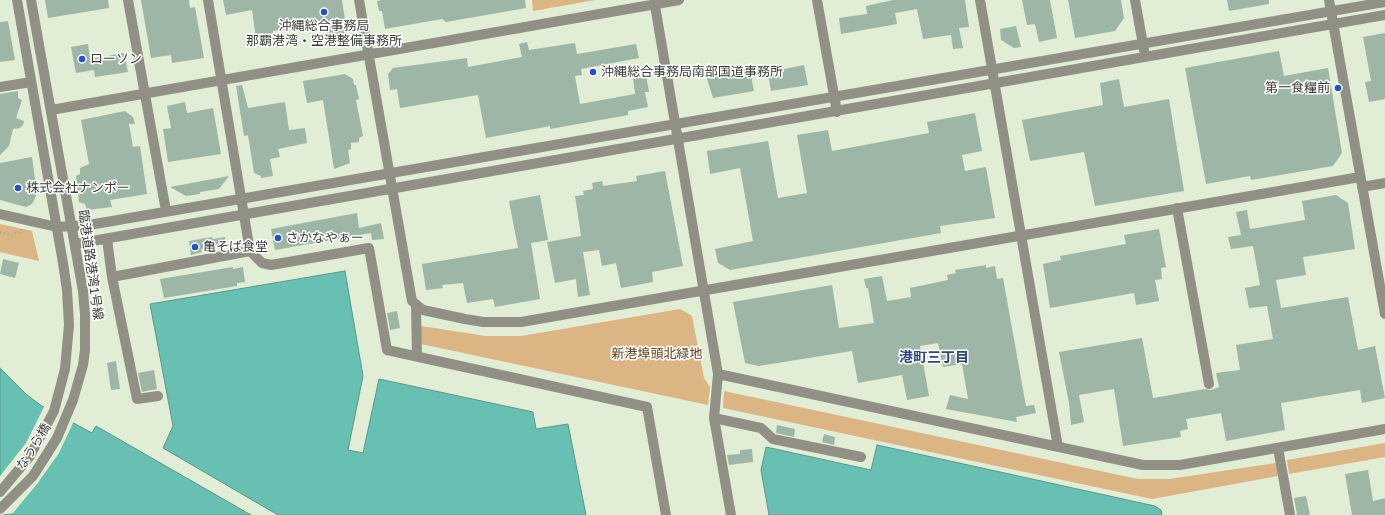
<!DOCTYPE html>
<meta charset="utf-8">
<style>
body{margin:0}
canvas{display:block;background:#e1edd4}
</style>
<canvas width="1385" height="515"></canvas>
<script>
const g = document.querySelector('canvas').getContext('2d');
g.lineJoin = 'round';
function fillPath(path, color) {
  g.fillStyle = color;
  g.fill(path, 'evenodd');
}
function shape(rows) {
  const path = new Path2D();
  for (const r of rows) {
    path.moveTo(r[0], r[1]);
    for (let i = 2; i < r.length; i += 2) path.lineTo(r[i], r[i + 1]);
  }
  return path;
}
function trace(path, color, width, dash) {
  g.strokeStyle = color;
  g.lineWidth = width;
  g.lineCap = dash ? 'butt' : 'round';
  g.setLineDash(dash || []);
  g.stroke(path);
}
function write(font, color, halo, rows, align = 'center') {
  g.font = font + ' Helvetica,"Noto Sans JP",sans-serif';
  g.lineWidth = 3;
  g.setLineDash([]);
  g.textBaseline = 'middle';
  g.strokeStyle = halo;
  g.fillStyle = color;
  for (const [text, x, y, turn = 0] of rows) {
    g.save();
    g.translate(x, y);
    g.rotate((+turn || 0) * Math.PI / 180);
    g.textAlign = isNaN(turn) ? turn : align;
    if (halo) g.strokeText(text, 0, 0);
    g.fillText(text, 0, 0);
    g.restore();
  }
}
fillPath(shape([
 [532,0,595,0,533,11],
 [0,224,32,231,39,261,0,252],
 [680,309,692,316,704,378,710,387,708,405,421,344,421,326,486,336,521,336],
 [724,391,1138,479,1169,479,1276,463,1278,476,1152,499,723,408],
 [1385,443,1385,457,1289,474,1287,460]
]), '#dcb584');
const water = shape([
 [345,271,363,376,348,450,363,453,379,379,533,412,536,429,568,424,586,515,278,515,163,448,173,426,150,304,345,271],
 [0,368,27,395,42,406,92,433,96,426,251,515,0,515,0,368],
 [877,445,1155,506,1161,510,1162,515,769,515,761,470,766,447,871,470,877,445]
]);
fillPath(water, '#67c0b1');
trace(water, '#59998b', 1);
fillPath(shape([
 [45,405,74,421,59,453,37,484,13,513,0,515,0,476,26,443]
]), '#e1edd4');
fillPath(shape([
 [45,0,108,0,109,8,48,18],
 [141,0,189,0,190,8,195,7,204,58,172,63,171,55,151,58],
 [223,0,342,0,347,33,327,36,325,24,273,31,274,37,256,39,252,10,226,15],
 [382,0,525,0,526,8,446,22,442,19,385,29,382,11,379,11,377,1],
 [893,0,965,0,969,27,959,28,963,48,953,49,951,35,923,39,917,9,895,13,897,24,841,34,839,18,867,14,866,6],
 [1022,0,1050,0,1057,38,1039,42,1035,24,1027,25],
 [1068,0,1121,0,1124,18,1115,31,1075,38],
 [1227,0,1269,0,1269,4,1229,11],
 [8,21,15,60,0,62,0,22],
 [1016,26,1021,47,1014,48,1001,40,1000,29],
 [1385,33,1385,99,1369,102,1365,82,1371,81,1363,37],
 [527,42,529,50,575,43,577,54,636,44,639,58,581,69,582,75,575,76,580,104,635,94,633,77,646,75,649,92,645,92,648,107,628,111,628,115,550,129,550,126,486,138,478,95,400,108,397,89,390,90,388,74,393,68,467,58,468,67,522,57,519,44],
 [88,44,90,59,124,53,128,72,95,77,94,70,76,73,71,47],
 [1279,51,1284,76,1328,68,1342,153,1333,166,1251,180,1250,176,1206,184,1185,68],
 [783,64,784,69,804,65,808,85,771,91,767,67],
 [749,66,754,91,713,98,706,76,709,76,708,72],
 [345,74,353,79,354,85,356,85,359,99,356,100,363,136,359,138,359,142,351,143,351,149,348,150,350,163,334,169,323,100,307,103,303,81],
 [1119,79,1124,107,1169,99,1184,191,1095,206,1084,152,1030,161,1022,120,1103,105,1100,83],
 [242,85,248,108,285,102,289,130,305,128,307,143,278,149,280,157,270,159,273,176,261,178,261,176,254,173,248,135,244,136,236,86],
 [18,91,18,98,22,100,16,118,24,121,23,125,20,128,13,129,9,146,0,155,0,94],
 [185,102,187,113,213,108,221,154,168,162,163,129,171,128,167,106],
 [125,111,133,117,135,124,129,124,133,147,140,146,147,194,110,200,112,207,87,210,85,204,79,202,76,176,80,174,80,168,89,164,81,120],
 [975,113,982,151,962,155,965,171,986,167,995,218,940,226,941,233,730,270,718,263,715,249,753,241,740,168,710,174,707,151,768,141,778,198,807,193,797,135,828,130,832,151,929,133,927,122],
 [32,157,37,194,32,204,26,207,0,200,0,163],
 [665,171,683,266,652,272,653,282,621,288,616,263,602,266,599,250,583,252,590,295,578,297,576,279,555,283,547,242,581,236,575,196,584,195,583,191,593,189,592,183,602,181,603,186,637,181,636,176],
 [229,176,219,189,200,192,200,194,186,196,170,187],
 [540,195,548,240,531,243,540,299,495,307,493,299,467,303,463,283,442,285,443,288,426,290,422,264,518,248,509,201],
 [1336,195,1348,203,1355,249,1303,257,1306,275,1276,280,1281,308,1348,297,1358,350,1375,346,1385,398,1362,403,1360,390,1281,403,1285,430,1226,441,1221,413,1186,419,1188,429,1180,431,1181,437,1123,446,1114,389,1079,395,1084,422,1071,425,1069,403,1059,352,1142,338,1153,398,1205,389,1211,390,1219,387,1216,373,1240,370,1236,345,1273,339,1267,306,1249,308,1245,288,1260,285,1253,246,1231,249,1228,237,1241,235,1236,212,1247,210,1250,229,1305,220,1302,201],
 [357,213,359,228,381,223,384,239,372,240,371,233,275,250,271,229],
 [1159,229,1166,267,1161,268,1162,279,1155,280,1159,301,1136,305,1134,293,1050,308,1043,264,1061,260,1060,256,1126,244,1124,235],
 [212,237,213,239,225,237,226,245,201,249,202,252,191,255,189,241],
 [3,259,19,263,15,278,0,274],
 [986,265,986,268,995,266,997,279,1003,278,1026,406,1034,405,1036,413,1016,417,1017,422,946,409,950,395,968,399,962,364,943,367,938,343,920,346,929,396,907,400,902,375,858,383,852,351,759,366,745,363,733,302,832,285,839,328,874,323,868,288,866,288,864,279,882,276,887,301,911,297,910,288,948,280,947,275,956,273,955,270],
 [233,267,233,269,243,267,245,282,237,283,237,286,164,298,160,279],
 [397,311,400,328,390,330,387,313],
 [116,361,120,389,111,390,107,363],
 [154,370,157,389,142,392,138,373],
 [777,425,795,429,794,437,776,433],
 [824,434,835,437,834,445,822,442],
 [752,449,753,462,729,465,727,455,740,454,740,450],
 [1368,470,1373,501,1385,498,1385,515,1352,515,1345,474],
 [1306,496,1310,515,1297,515,1294,498]
]), '#9eb6a5');
trace(shape([
 [0,232,13,235,15,233,21,232,22,229]
]), '#9fa895', 2, [1, 3]);
trace(shape([
 [128,0,166,211],
 [359,0,412,301,423,310,465,319,483,322,521,322,1360,177],
 [654,0,718,374,714,418,731,515],
 [817,0,837,112],
 [980,0,1058,447],
 [1135,0,1144,50],
 [1329,0,1385,314],
 [0,87,31,82],
 [51,110,679,0],
 [1362,187,1385,183],
 [1177,208,1209,384],
 [0,214,57,227,89,225,1385,2],
 [107,239,112,277,137,399,158,396],
 [75,244,1385,15],
 [250,251,262,263,271,265,369,248,387,350,647,407,666,515],
 [112,277,250,251,208,0],
 [416,306,417,356],
 [718,374,1143,465,1180,465,1385,429],
 [714,418,761,428,773,439,861,457],
 [1278,448,1290,515],
 [0,492,30,456,54,411,65,369,69,325,67,290,63,263,17,0],
 [0,509,33,476,57,438,73,400,83,365,85,350,85,315,83,291,31,0]
]), '#919085', 10);
for (const [x, y, r, color] of [
 [324,12,4,"#2452c0"],
 [82,59,4,"#2452c0"],
 [593,72,4,"#2452c0"],
 [1338,88,4,"#2452c0"],
 [18,188,4,"#2452c0"],
 [278,238,4,"#2452c0"],
 [195,247,4,"#2452c0"]
]) {
  const dot = new Path2D();
  dot.arc(x, y, r, 0, 2 * Math.PI);
  g.fillStyle = color;
  g.fill(dot);
  trace(dot, '#fff', 1.5);
}
write('13px', '#383d33', '#fff', [
 ["沖縄総合事務局",324,26,"center"],
 ["那覇港湾・空港整備事務所",324,41,"center"],
 ["ローソン",90,59],
 ["沖縄総合事務局南部国道事務所",601,72],
 ["第一食糧前",1330,88,"right"],
 ["株式会社ナンポー",26,188],
 ["さかなやぁー",286,238],
 ["亀そば食堂",203,247]
], 'left');
write('13px', '#383d33', '#fff', [
 ["臨港道路港湾1号線",90,265,82],
 ["なうら橋",34,447,-58]
]);
write('13px', '#624319', '#fff', [
 ["新港埠頭北緑地",657,354]
]);
write('bold 14px', '#2c467e', '#fff', [
 ["港町三丁目",934,358]
]);
</script>
